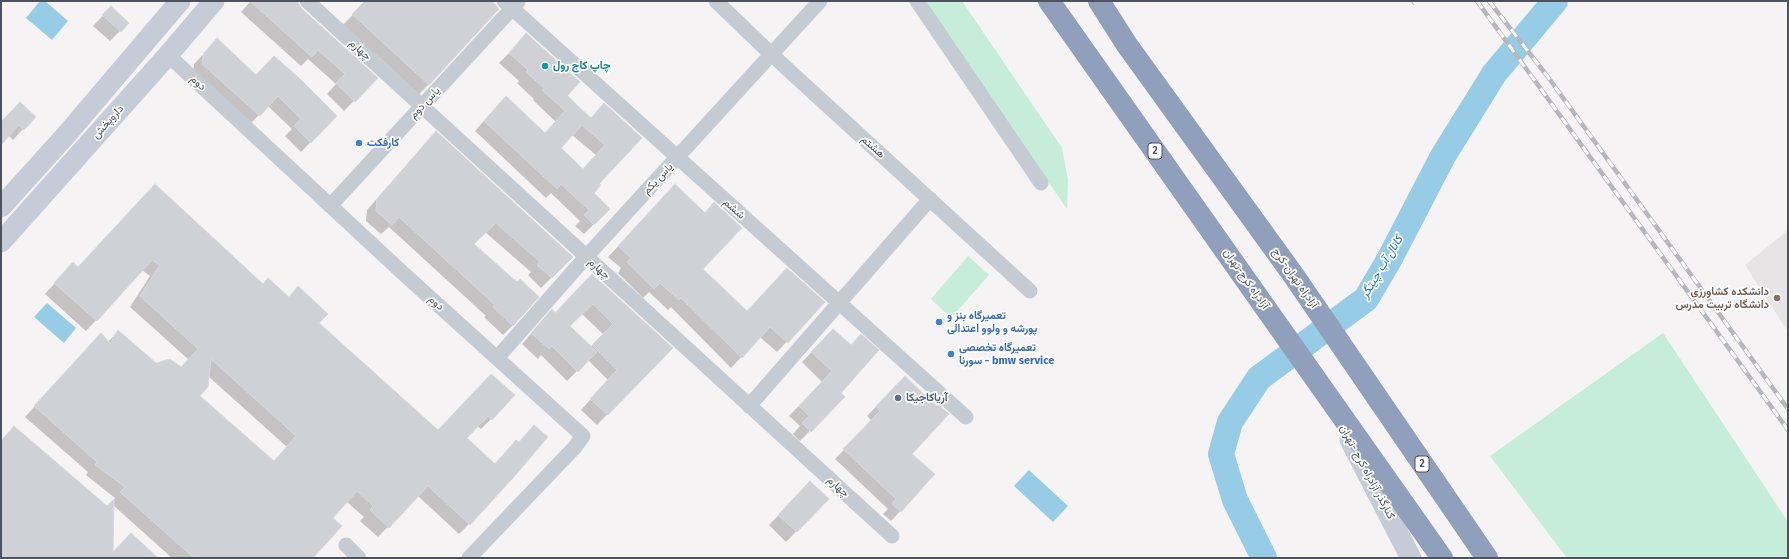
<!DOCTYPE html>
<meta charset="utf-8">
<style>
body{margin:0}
#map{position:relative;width:1789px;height:559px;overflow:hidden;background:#f5f3f3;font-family:"Fira Sans",sans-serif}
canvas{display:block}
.frame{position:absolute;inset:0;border:2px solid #4c535f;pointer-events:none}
</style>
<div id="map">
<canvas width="1789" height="559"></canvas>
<div class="frame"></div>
</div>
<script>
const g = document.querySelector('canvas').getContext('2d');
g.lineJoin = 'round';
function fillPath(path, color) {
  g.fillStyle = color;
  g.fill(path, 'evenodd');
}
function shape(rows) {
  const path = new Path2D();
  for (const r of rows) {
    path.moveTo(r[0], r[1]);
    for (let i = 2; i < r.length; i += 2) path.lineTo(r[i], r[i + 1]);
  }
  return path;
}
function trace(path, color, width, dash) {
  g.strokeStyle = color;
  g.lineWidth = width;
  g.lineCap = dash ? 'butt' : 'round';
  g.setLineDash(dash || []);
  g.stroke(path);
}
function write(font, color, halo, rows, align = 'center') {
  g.font = font + ' "Fira Sans",Vazirmatn,sans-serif';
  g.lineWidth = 3.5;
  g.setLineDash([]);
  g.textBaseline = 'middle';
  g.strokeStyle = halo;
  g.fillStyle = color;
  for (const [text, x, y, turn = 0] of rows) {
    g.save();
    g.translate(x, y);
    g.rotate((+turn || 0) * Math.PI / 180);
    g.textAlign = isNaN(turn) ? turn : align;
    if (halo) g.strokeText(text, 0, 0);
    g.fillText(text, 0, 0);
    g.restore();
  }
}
fillPath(shape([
 [1788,230,1788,332,1745,265]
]), '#e6e4e4');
fillPath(shape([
 [923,1,962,1,1062,148,1068,180,1067,209],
 [968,256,989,275,951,318,931,299],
 [1663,333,1788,522,1788,558,1567,558,1490,456]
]), '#c6edda');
fillPath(shape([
 [40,1,45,1,68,21,52,40,26,18],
 [47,303,76,328,64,343,34,317],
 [1029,470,1068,506,1053,522,1014,486]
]), '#97cce6');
fillPath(shape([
 [251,1,295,1,300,8,376,78,344,111,327,94,336,84,308,59,301,66,241,12],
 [366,1,489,1,429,84,419,94,343,25],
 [111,7,128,23,110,41,93,26],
 [217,40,255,76,336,116,301,152,285,136,292,129,268,106,249,125,193,74,194,64],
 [517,45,591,119,641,138,598,184,592,193,609,209,584,234,575,226,580,221,551,193,546,198,475,131,496,107,545,134,556,122,533,100,534,99,517,83,519,81,499,63],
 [572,135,596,155,583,170,560,148],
 [9,114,23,129,13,140,8,135,1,144,1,122],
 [426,143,572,257,541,288,528,275,531,272,485,232,473,244,517,284,513,325,503,335,484,317,486,316,389,227,381,234,366,221,367,210],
 [144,196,263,285,288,298,298,288,318,323,438,432,481,385,491,419,481,429,477,426,465,438,494,465,516,441,469,524,459,534,418,496,378,537,360,521,364,517,347,502,332,519,312,558,172,558,113,505,112,554,157,558,1,558,1,441,14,428,107,507,115,498,86,475,88,472,25,417,91,345,108,342,118,331,156,364,181,368,189,360,130,307,150,276,142,270,86,331,45,294,63,274,78,268],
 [208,376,287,447,273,462,199,396],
 [665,196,704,214,714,204,701,269,747,312,824,302,777,352,760,337,731,368,671,307,668,310,649,292,643,298,618,273,621,268,608,257],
 [582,285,671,348,597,425,581,410,608,380,588,360,567,381,541,355,538,359,522,344,542,321,555,314],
 [582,314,603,334,591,347,569,326],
 [823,340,840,393,843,397,800,441,793,434,800,426,789,416,822,382,802,362],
 [895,387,910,454,933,475,891,521,883,514,888,509,835,459,872,421,867,416],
 [800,493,827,499,786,542,769,525]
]), '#0003');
trace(shape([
 [1264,558,1235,500,1221,454,1230,422,1259,378,1366,299,1389,260,1443,156,1494,74,1555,1]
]), '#97cce6', 26);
const building = shape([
 [250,1,297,1,301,8,378,78,355,102,336,83,345,74,318,50,312,57,250,1],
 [365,1,492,1,499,9,429,85,352,14,365,1],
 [111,6,129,23,121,32,102,15,111,6],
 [526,33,580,82,567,96,591,118,604,103,642,138,599,184,601,185,594,193,610,209,594,225,584,215,589,210,561,184,557,189,484,121,506,96,545,133,565,111,542,90,544,88,526,72,528,70,509,53,526,33],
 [582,125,605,145,583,169,561,148,582,125],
 [217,38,256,75,274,56,298,77,337,116,311,143,294,126,301,119,278,96,260,116,202,64,204,53,217,38],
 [20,102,36,117,24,130,19,125,1,145,1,122,20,102],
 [436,131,573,257,552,278,537,265,540,262,496,223,474,244,517,282,520,279,539,297,513,326,493,307,495,305,399,217,392,225,376,211,377,199,436,131],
 [155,184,263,284,268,278,289,297,298,286,328,314,319,323,438,430,491,374,515,395,492,420,488,416,467,438,495,464,516,440,519,442,534,425,548,437,512,479,470,525,428,486,389,528,370,510,373,506,357,491,333,518,342,526,313,558,194,558,120,492,125,487,95,465,97,462,34,406,101,333,110,343,118,330,156,363,170,359,181,367,198,349,140,296,160,265,152,260,97,321,54,283,73,262,78,267,155,184],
 [211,359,296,436,274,461,200,396,208,387,211,359],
 [675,184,705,213,714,202,742,228,703,269,747,311,787,268,825,302,788,343,770,327,742,358,681,298,679,300,660,283,654,289,627,262,631,258,618,246,675,184],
 [592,274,673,348,608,415,590,399,617,370,592,345,613,324,593,304,570,326,597,352,578,372,552,346,549,349,531,333,552,309,555,313,592,274],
 [833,329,851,345,861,334,879,350,841,393,845,397,811,432,802,423,809,416,799,406,832,371,811,352,833,329],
 [905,376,931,401,932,399,949,414,912,454,935,474,901,512,892,504,896,499,843,449,880,411,876,406,905,376],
 [14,426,107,506,114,499,113,552,131,533,158,558,1,558,1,441,14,426],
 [810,481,829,499,797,532,778,515,810,481]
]);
fillPath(building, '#d0d1d6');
trace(building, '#d7d8dd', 1);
trace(shape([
 [307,1,892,536],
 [504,1,966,417],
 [716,1,771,54,1030,291],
 [917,1,1041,183],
 [168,55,405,275,583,436,575,447,469,558],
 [330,206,518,2],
 [497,358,586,257,820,1],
 [749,406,930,199],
 [346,545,359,558]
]), '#c5cbd3', 15);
trace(shape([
 [1,207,67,134,180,1],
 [1,242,168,55,214,1],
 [1350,440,1411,558]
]), '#c5ccd7', 21);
trace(shape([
 [1049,1,1442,558],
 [1099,1,1127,45,1294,276,1487,558]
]), '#8f9fbc', 22);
trace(shape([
 [1411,1,1414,5]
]), '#b5b7bc', 1);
const rail = shape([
 [1477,1,1788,430],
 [1489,1,1548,77,1788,409]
]);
trace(rail, '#b5b7bc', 4.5);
trace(rail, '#fff', 3, [9]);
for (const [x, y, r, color] of [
 [545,66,4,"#0f9aa8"],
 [359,143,4,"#3f7fe0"],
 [1777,298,4,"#8d6e63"],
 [939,322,4,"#3f7fe0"],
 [951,354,4,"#3f7fe0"],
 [898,398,4,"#5c6f8a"]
]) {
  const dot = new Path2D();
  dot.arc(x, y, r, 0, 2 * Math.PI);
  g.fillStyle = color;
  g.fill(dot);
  trace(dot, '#fff', 1.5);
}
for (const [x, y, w] of [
 [1155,151,14],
 [1422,464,14]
]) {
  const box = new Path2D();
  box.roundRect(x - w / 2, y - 8, w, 16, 3);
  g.fillStyle = '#fff';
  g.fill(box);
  trace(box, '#4c535f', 1);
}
write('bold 10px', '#4c535f', null, [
 ["2",1155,151],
 ["2",1422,464]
]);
write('11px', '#4c535f', '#fff', [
 ["چهارم",360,50,42],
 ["دوم",198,83,43],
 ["یاس دوم",425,103,-47],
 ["داروپخش",108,122,-48],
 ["هشتم",873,147,42],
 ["یاس یکم",658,179,-47],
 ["ششم",734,209,42],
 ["چهارم",599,269,42],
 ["آزادراه تهران-کرج",1295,278,55],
 ["آزادراه کرج-تهران",1246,279,55],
 ["دوم",436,303,42],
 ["کنارگذر آزادراه کرج -تهران",1367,472,62],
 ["چهارم",838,487,42]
]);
write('bold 11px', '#0d838f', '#fff', [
 ["چاپ کاج رول",553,66]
], 'left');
write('bold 11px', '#366cbe', '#fff', [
 ["کارفکت",367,143],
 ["تعمیرگاه بنز و",947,316],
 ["پورشه و ولوو اعتدالی",947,329],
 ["تعمیرگاه تخصصی",959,348],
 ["سورنا - bmw service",959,361]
], 'left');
write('bold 11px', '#785e54', '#fff', [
 ["دانشکده کشاورزی",1769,292],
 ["دانشگاه تربیت مدرس",1769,305]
], 'right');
write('bold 11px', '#4e5e75', '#fff', [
 ["آریاکاجیکا",906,398]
], 'left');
write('italic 12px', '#1975a5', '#fff', [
 ["کانال آب چیتگر",1382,267,-59]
]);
</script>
